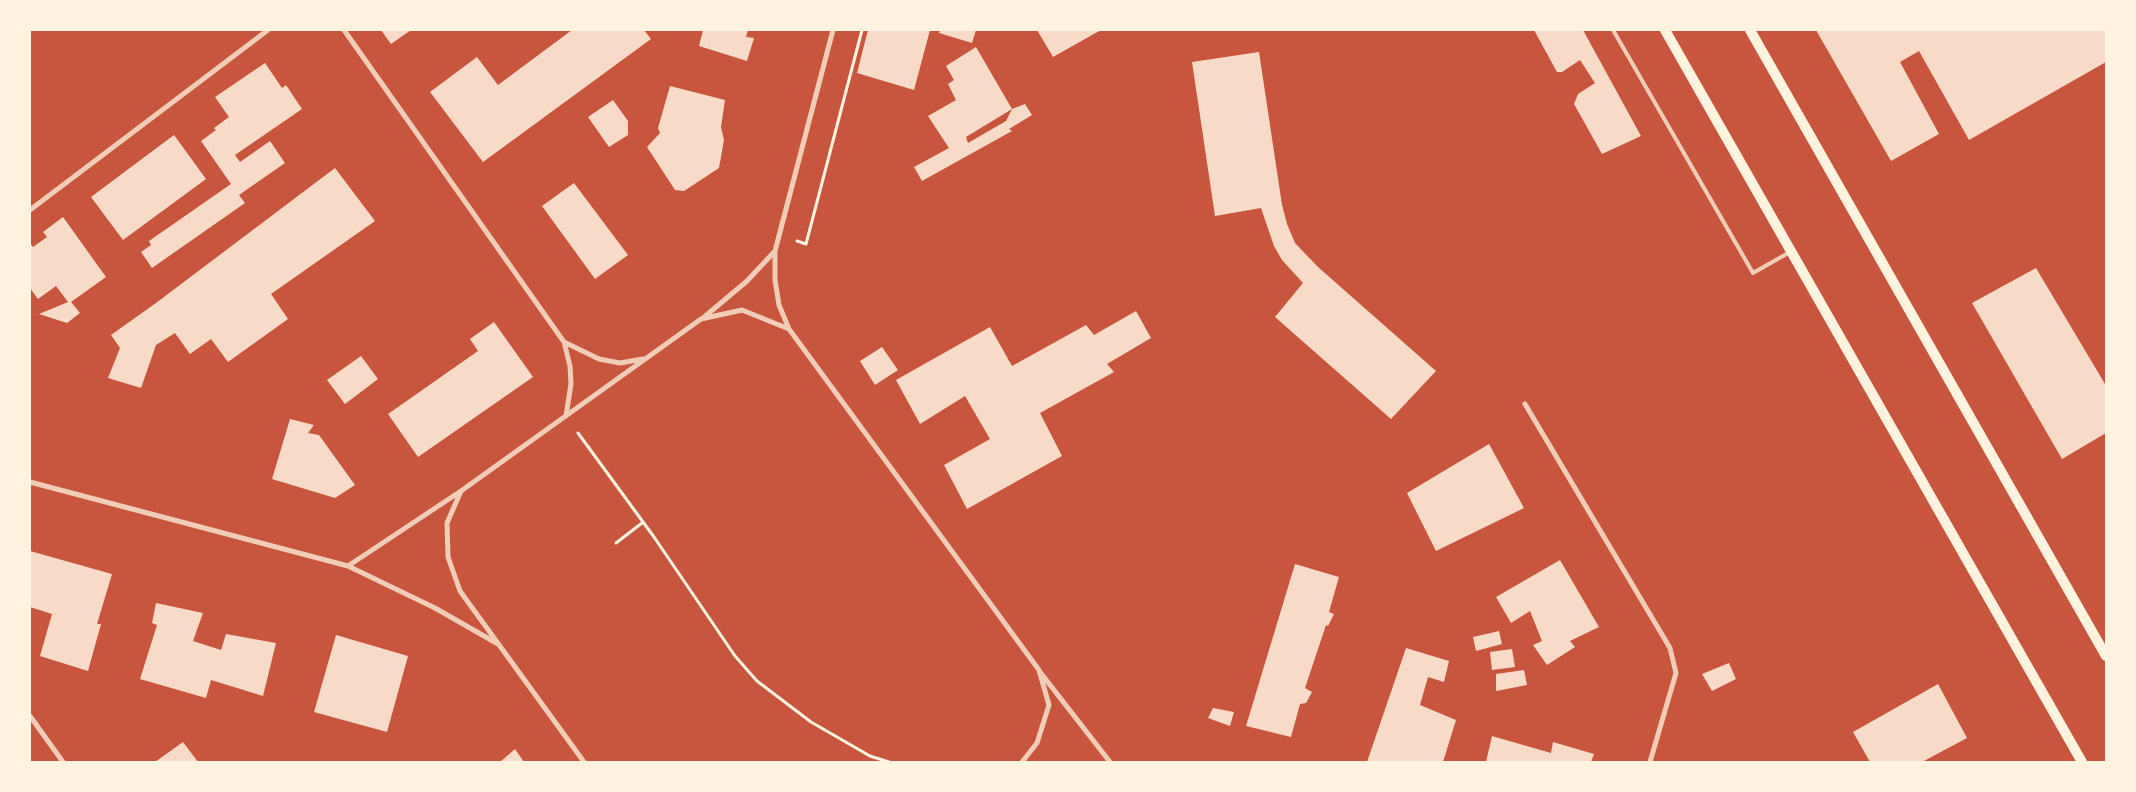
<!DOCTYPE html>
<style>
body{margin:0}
#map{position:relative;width:2136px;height:792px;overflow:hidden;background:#c8553d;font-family:Mulish,sans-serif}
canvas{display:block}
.frame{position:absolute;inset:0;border:31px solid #fff3e0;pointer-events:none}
</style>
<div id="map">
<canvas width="2136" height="792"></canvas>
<div class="frame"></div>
</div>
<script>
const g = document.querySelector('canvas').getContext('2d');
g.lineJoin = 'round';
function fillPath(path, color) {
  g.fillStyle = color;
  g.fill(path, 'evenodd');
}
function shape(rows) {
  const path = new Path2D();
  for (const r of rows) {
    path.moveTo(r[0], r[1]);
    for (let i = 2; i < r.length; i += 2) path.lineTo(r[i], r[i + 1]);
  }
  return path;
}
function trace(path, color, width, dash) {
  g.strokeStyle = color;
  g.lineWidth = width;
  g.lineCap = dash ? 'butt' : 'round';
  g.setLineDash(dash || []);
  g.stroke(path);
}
fillPath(shape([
 [381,30,411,30,391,44],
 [572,30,644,30,651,39,483,162,430,92,477,57,498,85],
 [703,30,748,30,746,37,754,38,747,61,699,46],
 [868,30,930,30,914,90,857,73],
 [940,30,976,30,972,43,939,33],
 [1037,30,1101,30,1053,57],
 [1534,30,1583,30,1641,136,1602,154,1574,104,1578,94,1595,83,1580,60,1562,72,1557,72],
 [1816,30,2106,30,2106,62,1969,140,1919,51,1900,62,1939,134,1891,161],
 [976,47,1012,109,966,137,968,143,1006,121,1012,109,1025,104,1032,115,1009,129,1012,131,922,181,914,167,949,148,928,116,956,100,948,84,954,80,946,66],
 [1259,52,1282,205,1287,224,1295,243,1318,267,1436,371,1391,419,1275,317,1303,283,1282,260,1274,246,1261,208,1215,216,1192,62],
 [265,63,282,88,286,85,302,109,235,155,240,162,270,141,285,163,239,195,245,203,152,268,141,252,151,245,149,241,231,184,201,141,216,130,214,128,229,117,215,97],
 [670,86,725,100,721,127,724,140,719,168,684,191,675,190,647,147,660,133,658,128],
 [613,100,628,121,628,135,609,147,588,117],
 [174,135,206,179,123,240,91,197],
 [335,168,375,221,271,294,288,319,228,362,211,339,190,354,175,333,156,345,141,388,108,378,120,348,111,335,156,303],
 [574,183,628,255,595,279,542,206],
 [63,217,106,277,71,302,80,313,67,323,39,314,68,302,56,286,38,299,30,288,30,243,33,247,47,237,43,232],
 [2036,268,2105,384,2106,383,2106,433,2062,459,1972,303],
 [1136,311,1151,338,1107,364,1114,372,1040,413,1062,456,967,509,944,465,990,439,965,396,920,424,896,380,990,327,1012,366,1086,325,1094,335],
 [494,322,533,377,418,457,388,414,478,351,470,339],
 [882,347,898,370,875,385,860,361],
 [361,356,378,379,345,404,327,380],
 [290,419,314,425,308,433,319,435,355,485,335,498,272,479],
 [1489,444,1524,508,1436,551,1407,493],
 [30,551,112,574,97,624,101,624,88,671,40,656,52,614,30,607],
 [1560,560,1599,627,1570,641,1575,647,1547,665,1533,645,1542,641,1530,611,1511,623,1496,597],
 [1295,564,1339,577,1329,612,1334,614,1328,626,1326,625,1305,688,1312,692,1306,703,1300,704,1291,737,1246,726],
 [156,603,203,613,193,641,221,650,226,634,276,643,263,696,211,680,206,698,140,679,157,625,152,623],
 [1499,631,1502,644,1476,651,1473,637],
 [336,635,408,656,387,732,314,712],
 [1406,648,1449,661,1444,682,1428,677,1420,705,1456,720,1443,762,1367,762],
 [1512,649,1515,667,1492,670,1490,652],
 [1729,663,1736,679,1712,691,1702,674],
 [1524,670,1527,685,1496,691,1496,674],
 [1938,684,1967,738,1922,762,1870,762,1853,732],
 [1213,708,1234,712,1230,726,1208,718],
 [1492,736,1551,753,1553,742,1594,754,1591,762,1486,762],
 [183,742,198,762,155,762],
 [515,749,524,762,500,762]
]), '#f7dbc8');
trace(shape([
 [797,241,806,244,862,30],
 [578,433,654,537,735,656,757,681,811,722,870,756,889,762],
 [616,543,642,523]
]), '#fff3e0', 3);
trace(shape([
 [1613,30,1753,273,1790,252]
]), '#f1ccb7', 4);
trace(shape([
 [344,30,564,342],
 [30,210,268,30],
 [775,251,833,30],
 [703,318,747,281,775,251,775,280,779,305,789,329],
 [1525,404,1670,648,1676,673,1650,762],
 [566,416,571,384,570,366,564,342,599,359,620,363,643,359],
 [30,482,348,566],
 [461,491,348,566,435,608,498,644],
 [1040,672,1110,762],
 [30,716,63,762],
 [584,762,460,591,448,557,447,523,461,491,701,319,742,310,789,329,1039,670,1049,705,1037,743,1022,762]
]), '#f1ccb7', 5);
trace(shape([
 [1665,30,2082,762],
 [1750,30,2106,656]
]), '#fff3e0', 10);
</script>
